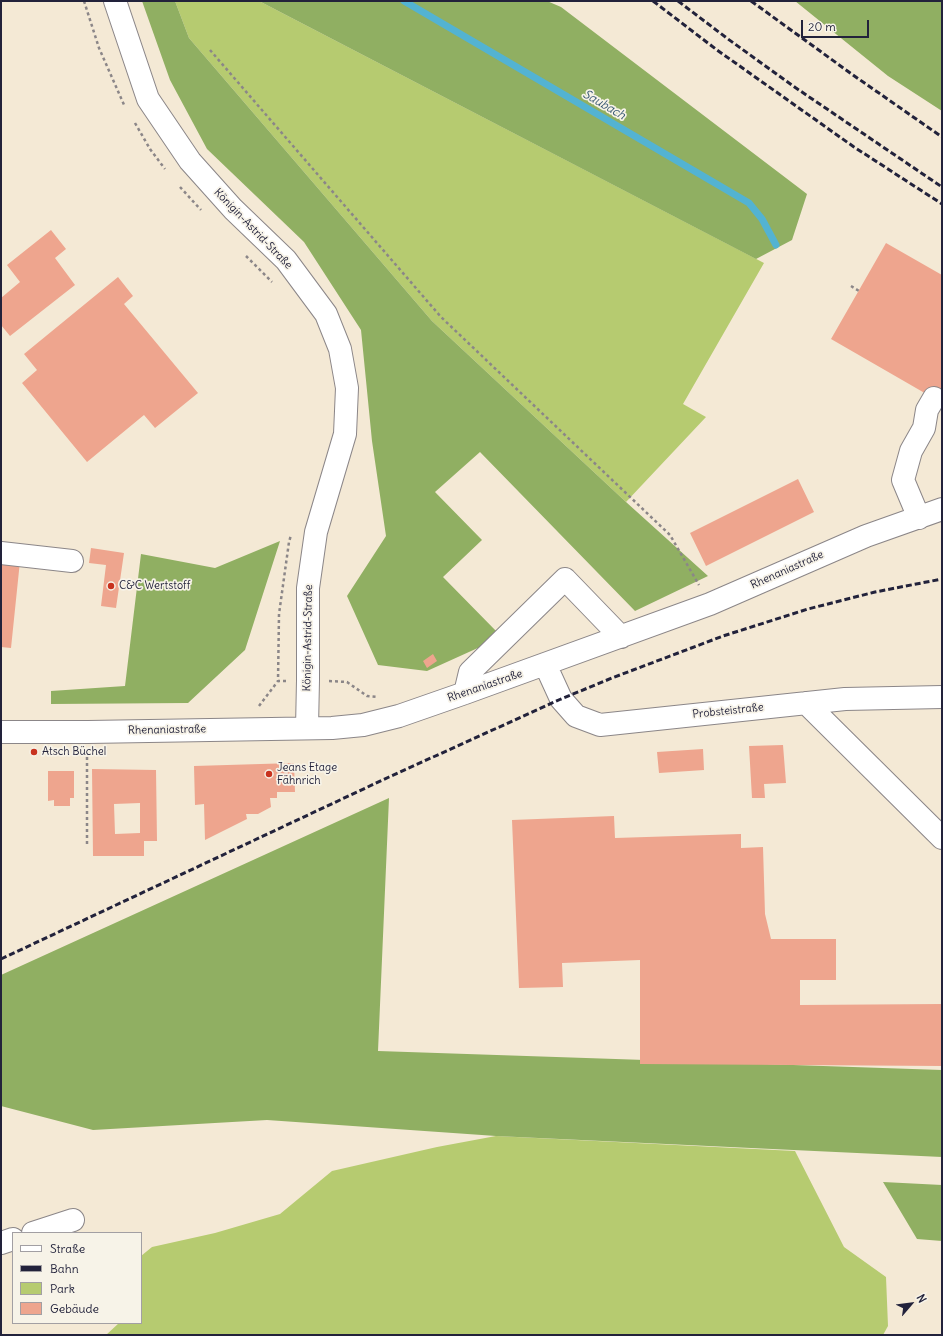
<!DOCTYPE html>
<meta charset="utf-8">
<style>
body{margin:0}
#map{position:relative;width:943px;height:1336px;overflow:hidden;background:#f4e9d5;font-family:Delius,sans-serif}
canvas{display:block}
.frame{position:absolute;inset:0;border:2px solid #22223b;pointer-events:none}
.legend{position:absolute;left:12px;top:1232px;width:130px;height:92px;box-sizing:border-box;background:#f7f3e8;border:1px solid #a29fa3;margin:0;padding:5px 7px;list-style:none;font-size:12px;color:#22223b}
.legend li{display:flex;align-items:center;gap:8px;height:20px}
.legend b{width:20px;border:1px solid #a29fa3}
.north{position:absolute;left:891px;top:1284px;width:40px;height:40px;-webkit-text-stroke:3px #f7f3e8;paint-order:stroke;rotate:62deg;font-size:11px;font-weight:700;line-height:16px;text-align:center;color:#22223b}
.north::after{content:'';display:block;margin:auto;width:14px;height:18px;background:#22223b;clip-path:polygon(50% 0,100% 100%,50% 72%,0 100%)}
.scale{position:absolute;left:801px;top:20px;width:68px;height:18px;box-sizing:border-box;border:2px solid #22223b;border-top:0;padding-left:5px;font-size:12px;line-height:14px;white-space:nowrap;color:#22223b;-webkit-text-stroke:3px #f7f3e8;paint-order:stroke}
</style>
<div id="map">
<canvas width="943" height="1336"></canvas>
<div class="frame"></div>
<ul class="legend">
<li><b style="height:5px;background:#fff"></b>Straße</li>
<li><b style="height:5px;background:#22223b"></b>Bahn</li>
<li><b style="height:11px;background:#b6cb70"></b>Park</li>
<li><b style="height:11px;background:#eea58e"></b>Gebäude</li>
</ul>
<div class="north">N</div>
<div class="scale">20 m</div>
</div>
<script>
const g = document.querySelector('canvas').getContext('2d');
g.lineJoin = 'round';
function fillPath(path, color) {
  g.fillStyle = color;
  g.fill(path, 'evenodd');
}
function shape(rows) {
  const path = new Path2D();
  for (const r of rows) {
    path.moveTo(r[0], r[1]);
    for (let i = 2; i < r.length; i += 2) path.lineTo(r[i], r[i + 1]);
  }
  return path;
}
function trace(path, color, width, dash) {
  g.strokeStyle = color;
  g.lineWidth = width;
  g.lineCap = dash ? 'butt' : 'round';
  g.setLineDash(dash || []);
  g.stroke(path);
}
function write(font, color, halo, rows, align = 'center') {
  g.font = font + ' Delius,sans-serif';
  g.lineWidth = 3.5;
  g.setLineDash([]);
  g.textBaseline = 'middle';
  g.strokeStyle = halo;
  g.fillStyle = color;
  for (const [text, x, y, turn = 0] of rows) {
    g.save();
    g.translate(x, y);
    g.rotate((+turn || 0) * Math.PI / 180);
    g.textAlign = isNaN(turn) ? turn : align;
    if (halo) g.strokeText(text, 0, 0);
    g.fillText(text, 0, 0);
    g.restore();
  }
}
fillPath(shape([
 [175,1,259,1,764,263,683,404,706,417,626,502,432,321,189,38],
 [496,1136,795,1151,844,1247,886,1277,888,1326,883,1335,106,1335,119,1323,141,1323,141,1256,152,1247,215,1233,280,1214,332,1171,437,1147]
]), '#b6cb70');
fillPath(shape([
 [142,1,175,1,189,38,432,321,626,502,708,576,635,611,480,452,435,492,482,540,443,577,497,632,480,647,427,671,378,665,347,596,386,536,372,441,361,330,304,242,207,149,170,80],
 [259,1,547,1,561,7,807,194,792,240,756,259],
 [795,1,942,1,942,111,888,76],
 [280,541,245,650,188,703,51,704,51,691,125,686,141,554,215,568],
 [389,798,378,1051,942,1070,942,1157,496,1136,267,1120,93,1130,1,1106,1,975],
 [883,1182,942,1185,942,1241,917,1239]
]), '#90af62');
trace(shape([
 [404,1,749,203,762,219,776,245]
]), '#53b3d2', 7);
fillPath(shape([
 [51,230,66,249,55,258,75,285,10,336,1,325,1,298,20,282,7,265],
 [886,243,942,275,942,403,831,339],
 [118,277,133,296,124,304,198,393,155,428,144,415,87,462,22,383,37,370,24,354],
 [798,479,814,512,706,566,690,533],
 [91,548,124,553,116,608,101,606,106,565,89,563],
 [1,558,20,561,11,648,1,647],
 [433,654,437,661,427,668,423,661],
 [783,745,786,783,764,784,765,798,752,798,749,746],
 [703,749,704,770,659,773,657,752],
 [294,763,295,792,277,792,277,798,270,798,271,807,258,814,246,814,247,819,205,840,204,804,195,805,194,766],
 [92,769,156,770,157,841,144,841,144,856,93,856],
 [140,803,140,833,115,834,114,804],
 [48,771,74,771,74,798,70,798,70,806,54,806,54,800,48,801],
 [614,816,615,838,741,834,741,848,763,847,765,914,771,939,836,939,836,980,800,980,800,1005,942,1004,942,1066,640,1064,640,960,562,963,563,987,519,988,512,820]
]), '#eea58e');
const minor = shape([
 [115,1,148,99,190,161,233,209,286,260,326,314,340,349,347,388,345,434,316,532,308,588,308,680,307,728],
 [919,518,903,480,911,451,924,428,927,410,934,398],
 [1,553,72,561],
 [545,664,561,699,576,716,600,725,845,699,942,697],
 [465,693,470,672,565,579,621,637],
 [806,703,942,838],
 [1,732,88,732,332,728,363,725,399,716,465,693,710,604,866,536,942,509],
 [33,1233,73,1220],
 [1,1243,13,1239]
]);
trace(minor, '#8b8688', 24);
trace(shape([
 [84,1,99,48,125,107],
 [210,50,441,317,670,535,699,585],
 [135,123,150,149,165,169],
 [180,187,201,210],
 [246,256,272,282],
 [851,286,859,291],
 [286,681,278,681,279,614,289,542,291,535],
 [329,681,347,682,367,696,378,697],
 [259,706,278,681],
 [87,844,87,755]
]), '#8b8688', 2.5, [3, 3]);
trace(minor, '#fff', 22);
trace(shape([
 [653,1,717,50,854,147,942,204],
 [678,1,728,39,796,88,942,187],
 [751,1,853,75,942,137],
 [1,959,389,777,561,699,612,678,723,636,808,609,875,592,942,579]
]), '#22223b', 3, [6, 3]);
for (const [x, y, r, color] of [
 [111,586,4,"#c8321e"],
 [34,752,4,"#c8321e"],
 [269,774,4,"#c8321e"]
]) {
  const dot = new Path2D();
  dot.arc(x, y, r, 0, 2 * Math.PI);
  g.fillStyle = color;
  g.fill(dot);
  trace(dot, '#f7f3e8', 1.5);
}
write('11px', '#22223b', '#f7f3e8', [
 ["Königin-Astrid-Straße",253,229,46],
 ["Rhenaniastraße",787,570,-24],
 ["Königin-Astrid-Straße",308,638,-89],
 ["Rhenaniastraße",485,686,-19],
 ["Probsteistraße",728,711,-6],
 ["Rhenaniastraße",167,730,-1]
]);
write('11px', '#22223b', '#f7f3e8', [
 ["C&C Wertstoff",119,586],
 ["Atsch Büchel",42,752],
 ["Jeans Etage",277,768],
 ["Fähnrich",277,781]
], 'left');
write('italic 12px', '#335570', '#f7f3e8', [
 ["Saubach",604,105,30]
]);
</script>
